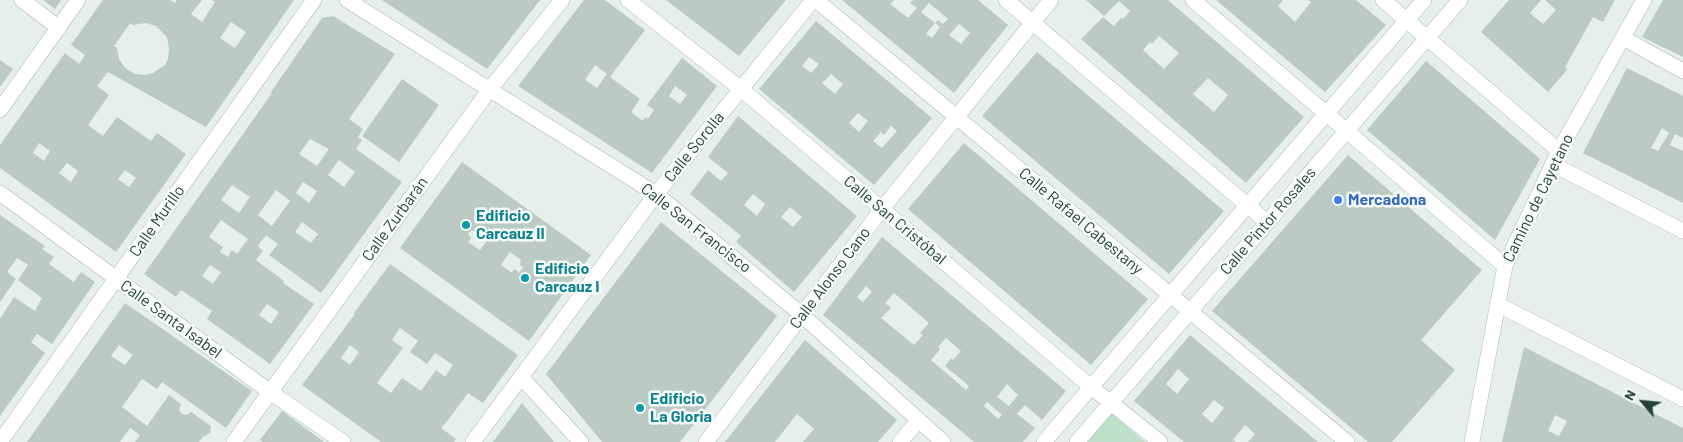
<!DOCTYPE html>
<meta charset="utf-8">
<style>
body{margin:0}
#map{position:relative;width:1683px;height:442px;overflow:hidden;background:#e6efeb;font-family:Barlow,sans-serif}
canvas{display:block}
.north{position:absolute;left:1618px;top:377px;width:50px;height:50px;-webkit-text-stroke:4px #f7fbf9;paint-order:stroke;rotate:298deg;font-size:14px;font-weight:700;line-height:20px;text-align:center;color:#24423a}
.north::after{content:'';display:block;margin:auto;width:18px;height:22px;background:#24423a;clip-path:polygon(50% 0,100% 100%,50% 72%,0 100%)}
</style>
<div id="map">
<canvas width="1683" height="442"></canvas>
<div class="north">N</div>
</div>
<script>
const g = document.querySelector('canvas').getContext('2d');
g.lineJoin = 'round';
function fillPath(path, color) {
  g.fillStyle = color;
  g.fill(path, 'evenodd');
}
function shape(rows) {
  const path = new Path2D();
  for (const r of rows) {
    path.moveTo(r[0], r[1]);
    for (let i = 2; i < r.length; i += 2) path.lineTo(r[i], r[i + 1]);
  }
  return path;
}
function trace(path, color, width, dash) {
  g.strokeStyle = color;
  g.lineWidth = width;
  g.lineCap = dash ? 'butt' : 'round';
  g.setLineDash(dash || []);
  g.stroke(path);
}
function write(font, color, halo, rows, align = 'center') {
  g.font = font + ' Barlow,sans-serif';
  g.lineWidth = 5;
  g.setLineDash([]);
  g.textBaseline = 'middle';
  g.strokeStyle = halo;
  g.fillStyle = color;
  for (const [text, x, y, turn = 0] of rows) {
    g.save();
    g.translate(x, y);
    g.rotate((+turn || 0) * Math.PI / 180);
    g.textAlign = isNaN(turn) ? turn : align;
    if (halo) g.strokeText(text, 0, 0);
    g.fillText(text, 0, 0);
    g.restore();
  }
}
fillPath(shape([
 [1110,412,1145,442,1085,442]
]), '#bfe0c8');
fillPath(shape([
 [43,0,61,0,55,9],
 [103,0,170,0,175,3,177,0,202,0,191,14,202,22,215,2,212,0,294,0,206,127,108,72,97,86,109,95,88,125,103,136,117,117,151,141,157,133,186,154,116,252,0,168,0,145,65,53,79,64,85,55,71,45],
 [231,22,246,32,235,48,220,38],
 [130,23,133,25,146,23,156,26,167,37,169,48,168,59,165,65,153,73,145,75,135,74,125,68,119,59,117,48,114,46],
 [39,143,50,151,44,161,33,153],
 [67,163,78,171,71,182,59,173],
 [125,170,136,178,129,187,118,179],
 [382,0,540,0,487,69],
 [584,0,605,0,645,30,610,77,640,99,631,112,643,121,645,117,648,119,654,110,647,105,682,58,717,86,652,173,518,86],
 [595,65,607,74,597,88,585,80],
 [675,86,687,95,680,104,669,96],
 [666,0,786,0,739,56],
 [842,0,894,0,890,4,908,18,917,8,910,3,913,0,978,0,1008,25,954,93],
 [929,3,948,19,943,24,938,20,935,23,921,12],
 [935,23,940,27,932,38,926,34],
 [959,24,970,33,961,44,949,35],
 [1086,0,1168,0,1304,117,1246,183,1081,39,1103,17,1114,26,1121,18,1123,19,1130,11,1119,1,1104,16],
 [1159,36,1179,53,1164,69,1143,50,1150,42,1152,44],
 [1208,78,1228,95,1214,112,1193,94],
 [1216,0,1283,0,1278,6,1295,22,1311,2,1308,0,1356,0,1386,25,1325,92],
 [1509,0,1541,0,1530,13,1543,24,1556,10,1545,0,1615,0,1603,22,1593,17,1565,67,1567,70,1548,92,1481,32],
 [1663,0,1683,0,1683,57,1642,37],
 [333,16,395,54,349,119,363,129,358,137,362,140,356,149,402,182,321,293,269,255,278,244,266,235,258,246,263,251,256,260,284,281,283,283,314,304,270,364,207,319,212,311,181,290,176,297,144,274,272,93,271,92,322,18],
 [310,139,329,149,317,166,299,154],
 [339,160,355,172,344,187,328,175],
 [303,182,317,191,309,203,296,193],
 [232,185,250,197,239,213,221,200],
 [276,190,290,201,272,226,258,215],
 [221,220,248,239,237,254,232,250,228,257,220,252,223,247,209,237],
 [302,222,318,234,311,243,295,232],
 [210,265,221,272,213,284,202,276],
 [267,304,279,312,271,324,259,315],
 [816,21,932,118,874,185,759,89],
 [809,57,819,64,811,73,802,66],
 [831,74,843,84,835,94,822,83],
 [858,113,868,121,859,132,849,123],
 [891,126,897,131,882,148,873,141,881,132,884,135],
 [1037,52,1224,211,1169,274,982,116],
 [0,60,13,69,0,87],
 [1426,61,1540,159,1495,240,1367,130],
 [1627,68,1683,96,1683,138,1675,134,1670,145,1683,151,1683,203,1583,153],
 [1662,128,1669,133,1658,151,1651,148],
 [402,79,439,105,399,162,362,136],
 [738,116,857,216,794,292,736,242,741,236,690,194,708,170,721,181,728,173,708,157],
 [753,194,765,204,757,216,744,205],
 [790,207,802,217,793,227,781,217],
 [964,143,1148,299,1091,365,908,209],
 [1348,155,1482,270,1421,340,1455,370,1392,442,1368,442,1212,311],
 [462,162,591,255,529,341,400,248],
 [478,229,489,238,480,250,468,242,471,238,468,234,471,230,476,232],
 [510,252,521,260,520,265,523,267,519,273,516,270,513,270,512,273,501,265],
 [0,215,45,246,42,249,54,257,49,264,74,282,81,272,95,282,52,344,37,334,31,342,45,353,0,416,0,319,14,297,35,311,42,298,18,280,28,265,17,258,7,272,16,279,0,302],
 [661,222,777,316,680,442,602,442,546,374],
 [882,237,1066,391,1042,420,1025,405,1017,414,1035,428,1023,442,974,442,823,315],
 [866,286,872,292,863,302,857,297],
 [894,293,929,323,920,333,923,335,914,345,881,318,891,308,885,303],
 [946,338,961,351,953,360,951,358,945,366,969,386,966,390,931,360,940,349,938,347],
 [1007,384,1018,395,1009,406,997,397],
 [987,402,1002,415,998,419,984,406],
 [390,264,518,355,483,403,468,393,448,420,441,428,456,439,454,442,381,442,302,385,355,314,354,313],
 [400,328,418,341,410,352,427,364,435,353,453,365,445,377,436,370,421,391,402,378,391,393,377,383,403,348,392,340],
 [350,345,359,352,350,365,341,358],
 [125,303,252,391,226,428,162,382,157,389,142,379,122,407,147,426,169,395,181,404,179,410,182,414,187,415,191,412,211,426,210,433,203,437,199,442,135,442,140,435,130,428,120,442,27,442],
 [119,345,133,355,125,365,111,356],
 [1190,335,1318,442,1248,442,1255,434,1245,425,1233,440,1236,442,1184,442,1134,401],
 [1178,369,1189,379,1177,394,1166,384],
 [1214,400,1224,408,1212,423,1202,414],
 [805,340,897,420,878,442,803,442,814,429,797,414,775,442,725,442],
 [1524,347,1683,428,1683,442,1502,442],
 [1555,415,1567,421,1559,436,1548,431],
 [522,403,554,442,493,442],
 [282,411,316,436,324,442,263,442,260,440]
]), '#bbcac4');
const minor = shape([
 [22,0,59,28],
 [347,0,656,194,802,315,943,442],
 [628,0,741,89,1091,387,1160,442],
 [816,0,1347,442],
 [1006,0,1267,222],
 [1193,0,1505,266],
 [1383,0,1559,151],
 [1623,38,1683,71],
 [0,110,78,0],
 [1554,165,1683,231],
 [0,193,270,392,343,442],
 [1497,304,1683,399],
 [521,377,581,442],
 [0,442,314,0],
 [234,442,490,89,562,0],
 [473,442,656,194,813,0],
 [706,442,882,209,1051,0],
 [900,442,919,420],
 [1044,442,1424,0],
 [1077,442,1460,0],
 [1472,442,1505,266,1559,151,1644,0]
]);
trace(minor, '#a8b8b2', 16);
trace(minor, '#fff', 15);
for (const [x, y, r, color] of [
 [1338,200,5,"#3f7fe0"],
 [466,225,5,"#0f9aa8"],
 [525,278,5,"#0f9aa8"],
 [640,408,5,"#0f9aa8"]
]) {
  const dot = new Path2D();
  dot.arc(x, y, r, 0, 2 * Math.PI);
  g.fillStyle = color;
  g.fill(dot);
  trace(dot, '#f7fbf9', 2);
}
write('16px', '#24423a', '#f7fbf9', [
 ["Calle Sorolla",694,147,-51],
 ["Camino de Cayetano",1538,198,-64],
 ["Calle Zurbarán",395,219,-54],
 ["Calle San Cristóbal",895,220,40],
 ["Calle Murillo",157,221,-55],
 ["Calle Rafael Cabestany",1081,221,40],
 ["Calle Pintor Rosales",1268,221,-49],
 ["Calle San Francisco",696,228,38],
 ["Calle Alonso Cano",830,278,-53],
 ["Calle Santa Isabel",171,319,36]
]);
write('bold 16px', '#366cbe', '#f7fbf9', [
 ["Mercadona",1348,200]
], 'left');
write('bold 16px', '#0d838f', '#f7fbf9', [
 ["Edificio",476,216],
 ["Carcauz II",476,234],
 ["Edificio",535,269],
 ["Carcauz I",535,287],
 ["Edificio",650,399],
 ["La Gloria",650,417]
], 'left');
</script>
